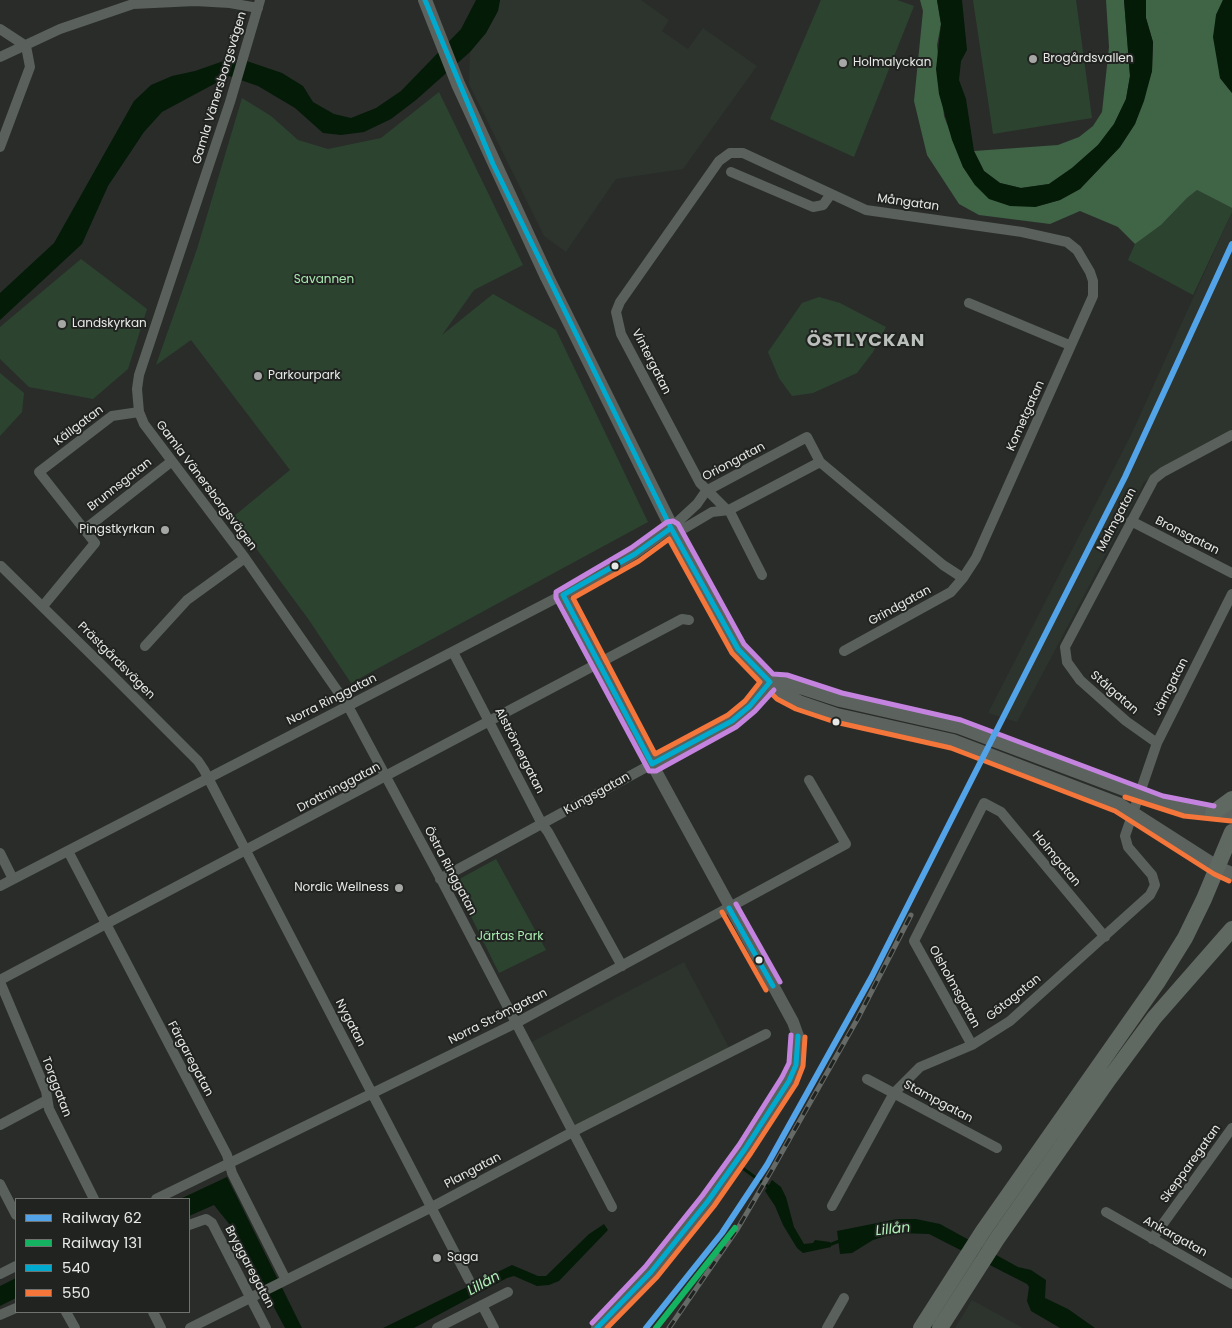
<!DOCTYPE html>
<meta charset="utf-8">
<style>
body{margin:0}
#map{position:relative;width:1232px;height:1328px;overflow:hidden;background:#2a2c2a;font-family:Poppins,sans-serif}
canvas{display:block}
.legend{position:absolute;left:15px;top:1198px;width:175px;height:115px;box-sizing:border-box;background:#202320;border:1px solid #707270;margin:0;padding:6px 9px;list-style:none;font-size:15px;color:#e7e9e7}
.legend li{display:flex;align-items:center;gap:10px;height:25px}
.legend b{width:25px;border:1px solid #707270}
</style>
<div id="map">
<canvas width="1232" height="1328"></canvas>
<ul class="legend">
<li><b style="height:6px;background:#53a3e8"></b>Railway 62</li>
<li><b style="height:6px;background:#13b361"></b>Railway 131</li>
<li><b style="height:6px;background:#00a9ce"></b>540</li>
<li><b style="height:6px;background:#f5763a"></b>550</li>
</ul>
</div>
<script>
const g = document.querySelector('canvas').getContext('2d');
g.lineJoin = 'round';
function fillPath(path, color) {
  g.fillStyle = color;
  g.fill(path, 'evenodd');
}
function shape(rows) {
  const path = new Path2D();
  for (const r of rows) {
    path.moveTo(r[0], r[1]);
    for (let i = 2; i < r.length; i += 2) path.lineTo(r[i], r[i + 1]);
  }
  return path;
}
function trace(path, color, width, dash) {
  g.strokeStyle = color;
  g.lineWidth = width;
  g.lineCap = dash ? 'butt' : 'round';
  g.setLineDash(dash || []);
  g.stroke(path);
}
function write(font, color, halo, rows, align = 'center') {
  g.font = font + ' Poppins,sans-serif';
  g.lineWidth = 4;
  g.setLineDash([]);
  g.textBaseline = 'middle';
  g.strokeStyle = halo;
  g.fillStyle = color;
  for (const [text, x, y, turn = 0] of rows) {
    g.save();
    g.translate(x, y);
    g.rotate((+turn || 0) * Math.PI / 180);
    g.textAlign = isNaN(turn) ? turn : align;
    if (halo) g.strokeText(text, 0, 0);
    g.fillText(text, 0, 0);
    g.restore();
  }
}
fillPath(shape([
 [500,0,641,0,669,20,662,31,688,49,703,28,757,66,683,169,616,179,566,252,544,236,469,84,470,52,486,33,498,11],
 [1232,212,1232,431,1144,482,1017,722,988,713,1131,435],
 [684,962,733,1055,574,1137,526,1045],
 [972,1300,1023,1328,955,1328]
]), '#2c342d');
fillPath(shape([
 [821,0,897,0,914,6,854,157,770,119],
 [973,0,1076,0,1092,118,993,134],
 [439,92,523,265,474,290,442,335,493,294,556,330,648,522,351,683,309,620,233,517,290,470,191,340,156,365,197,249,242,98,271,116,298,140,328,149,381,138],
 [1197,190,1232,208,1232,212,1193,295,1128,260,1135,244,1161,225,1187,198],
 [81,259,147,309,128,369,93,399,29,387,0,359,0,327],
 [819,297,840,303,886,327,873,352,857,373,813,393,792,396,779,378,768,352,802,303],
 [0,373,24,393,22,412,0,436],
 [496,859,546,950,499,973,454,882]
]), '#2c442f');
fillPath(shape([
 [920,0,937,0,941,24,937,45,944,116,963,167,975,185,1035,207,1060,200,1080,189,1120,147,1135,124,1152,71,1153,42,1146,18,1146,0,1223,0,1216,15,1220,78,1232,93,1232,208,1197,190,1187,198,1161,225,1135,244,1118,227,1080,211,1050,224,979,215,959,204,927,155,914,101,923,11],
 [1106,0,1124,0,1130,76,1126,99,1114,124,1098,145,1072,168,1049,184,1021,188,1000,183,984,171,974,151,1058,145,1079,137,1093,126,1102,112,1109,47]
]), '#406446');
fillPath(shape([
 [476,0,500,0,498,11,486,33,470,52,416,100,391,119,364,132,341,135,323,133,295,108,258,86,229,76,162,112,144,132,108,186,82,244,0,320,0,293,54,243,134,101,151,85,172,76,195,71,235,57,282,73,303,86,313,102,334,114,351,118,376,108,401,91,461,29],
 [937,0,962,0,967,50,961,61,959,80,966,99,974,151,984,171,1000,183,1021,188,1049,184,1072,168,1098,145,1114,124,1126,99,1130,76,1124,0,1146,0,1146,18,1153,42,1152,71,1144,101,1135,124,1120,147,1080,189,1060,200,1035,207,1010,206,989,199,975,185,963,167,952,140,939,94,936,69,941,24],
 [1223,0,1232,0,1232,93,1220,78,1213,37,1216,15],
 [227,1177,302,1328,285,1328,230,1225,214,1205,189,1216,189,1199,180,1199],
 [772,1180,781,1187,786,1197,794,1227,804,1244,813,1243,815,1240,830,1242,831,1247,803,1253,797,1248,783,1225,775,1206,765,1191],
 [897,1219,916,1219,940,1224,1018,1267,1031,1270,1046,1280,1045,1298,1068,1309,1095,1328,1060,1328,1031,1311,1027,1301,1029,1287,1027,1284,929,1234,899,1233,886,1236,873,1240,852,1253,840,1254,837,1231],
 [604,1224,608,1230,559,1281,549,1285,537,1286,514,1276,507,1278,414,1328,383,1328,512,1265,538,1276,546,1276,589,1234],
 [16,1278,16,1298,0,1306,0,1286]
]), '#041b07');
trace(shape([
 [741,1167,770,1188],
 [829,1245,842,1240]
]), '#041b07', 3);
trace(shape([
 [260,0,230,102,139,375,137,389,139,412,144,424,245,558,348,706,443,883,612,1207],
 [0,29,26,46],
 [0,57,60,29,133,4,195,1,230,3,258,8],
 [0,147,30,67,26,46],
 [731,172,813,207,823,205,831,194],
 [969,303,1067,344],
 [727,510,700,483,621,334,616,312,620,302,719,161,730,153,743,153,866,210,1022,232,1067,242,1077,250,1090,272,1093,281,1093,296,976,558,963,578,951,592,844,651],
 [729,510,762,575],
 [1131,521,1232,573],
 [671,528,685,528,712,512,729,510,820,462],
 [84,530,172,461],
 [1,566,108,671,198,761,204,770,469,1280],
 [43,606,95,543,39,472,112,416,139,412],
 [145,646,187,600,245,558],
 [453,652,542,824,548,832,622,966],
 [1157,743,1126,721,1080,680,1067,662,1065,647,1154,479,1163,472,1232,435],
 [68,851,227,1155,232,1173,286,1280],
 [0,853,13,879],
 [440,879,652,764,563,595],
 [0,886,597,577,635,554,671,528,697,504,706,491,807,437,820,462,943,565,963,578],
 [0,980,682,619,689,620],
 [0,982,46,1091,49,1109,94,1199],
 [972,1045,914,941,984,803,1001,812,1105,937],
 [867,1079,997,1148],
 [0,1125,47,1100],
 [0,1184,16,1215],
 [156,1199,516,1023,846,844,809,780],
 [832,1206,894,1093,920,1067,972,1045,1010,1021,1150,895,1155,885,1152,875,1128,847,1125,836,1157,743,1232,594],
 [1106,1212,1232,1284],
 [189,1225,206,1219,212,1223,266,1328],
 [1152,1239,1232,1128],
 [0,1274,16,1266],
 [482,1305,494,1328],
 [66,1312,75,1328],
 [153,1312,161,1328],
 [0,1315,16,1308],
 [190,1328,432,1207,580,1128,766,1034],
 [437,1328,508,1292],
 [827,1328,844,1298]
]), '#5a605b', 10);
trace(shape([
 [597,1328,651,1272,708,1201,745,1149,789,1081,796,1065,798,1036,793,1022,652,764,732,721,750,706,770,682]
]), '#5a605b', 12);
trace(shape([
 [425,0,458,84,547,277,690,564,720,620,747,659,781,693,799,702,837,715,953,741,1118,804,1218,868,1232,874],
 [770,682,785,682,840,700,959,727,1161,803,1186,809,1232,814]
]), '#5c625d', 14);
trace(shape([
 [1213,813,1232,799],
 [921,1328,983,1231,1157,983,1185,938,1204,899,1232,832],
 [940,1328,997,1239,1109,1079,1154,1018,1232,929]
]), '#606862', 16);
const rail = shape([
 [656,1328,696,1277],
 [669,1328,738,1228,773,1168,858,1018,911,915]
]);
trace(rail, '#666a66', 5);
trace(rail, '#202320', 3, [9]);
trace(shape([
 [425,0,493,164,671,528],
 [671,528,738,649,770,682,750,706,732,721,652,764,563,595,635,554,671,528],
 [729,908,773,986],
 [597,1328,651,1272,708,1201,745,1149,789,1081,796,1065,798,1036]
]), '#00a9ce', 5);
trace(shape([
 [669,539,732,653,760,682,745,701,728,715,655,754,573,598,639,561,669,539],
 [771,693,777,699,796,709,835,722,951,748,1115,811,1214,874,1229,881],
 [1125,797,1184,816,1231,821],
 [722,912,766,990],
 [607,1328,657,1277,714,1206,751,1153,796,1084,803,1066,805,1037]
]), '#f5763a', 5);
trace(shape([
 [774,690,755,711,736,727,656,771,649,771,556,598,556,592,631,548,667,522,673,521,678,524,744,644,773,674,787,675,842,693,961,720,1163,796,1214,806],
 [736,904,780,982],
 [592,1323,645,1267,702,1196,739,1145,782,1077,789,1063,791,1035]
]), '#c483df', 5);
trace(shape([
 [646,1328,722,1233,767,1165,871,978,1125,477,1232,244]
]), '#53a3e8', 6);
trace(shape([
 [656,1328,735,1228]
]), '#13b361', 6);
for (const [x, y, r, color] of [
 [1033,59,5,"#a5a7a5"],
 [843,63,5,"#a5a7a5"],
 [62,324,5,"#a5a7a5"],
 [258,376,5,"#a5a7a5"],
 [165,530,5,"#a5a7a5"],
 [615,566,4.5,"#e7e9e7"],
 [836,722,4.5,"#e7e9e7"],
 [399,888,5,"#a5a7a5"],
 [759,960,4.5,"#e7e9e7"],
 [437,1258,5,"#a5a7a5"]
]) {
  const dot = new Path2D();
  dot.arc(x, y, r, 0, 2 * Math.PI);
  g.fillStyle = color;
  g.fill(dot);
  trace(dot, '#202320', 2);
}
write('12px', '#e7e9e7', '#202320', [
 ["Brogårdsvallen",1043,59],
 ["Holmalyckan",853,63],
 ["Landskyrkan",72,324],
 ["Parkourpark",268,376],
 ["Pingstkyrkan",155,530,"right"],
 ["Nordic Wellness",389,888,"right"],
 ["Saga",447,1258]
], 'left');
write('12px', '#e7e9e7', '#202320', [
 ["Gamla Vänersborgsvägen",220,88,-73],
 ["Mångatan",908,203,8],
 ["Vintergatan",651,362,63],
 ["Kometgatan",1026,416,-66],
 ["Källgatan",79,426,-37],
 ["Oriongatan",734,462,-28],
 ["Brunnsgatan",120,485,-38],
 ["Gamla Vänersborgsvägen",206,486,53],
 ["Malmgatan",1117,520,-62],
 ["Bronsgatan",1187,536,27],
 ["Grindgatan",900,606,-29],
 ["Prästgårdsvägen",116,661,45],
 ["Järngatan",1171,687,-63],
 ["Stålgatan",1114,693,41],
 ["Norra Ringgatan",332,700,-27],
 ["Alströmergatan",519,751,63],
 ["Drottninggatan",339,788,-28],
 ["Kungsgatan",597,794,-29],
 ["Holmgatan",1056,859,50],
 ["Östra Ringgatan",450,871,62],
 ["Olsholmsgatan",954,987,61],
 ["Götagatan",1014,998,-39],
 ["Norra Strömgatan",498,1017,-27],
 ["Nygatan",350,1023,63],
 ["Färgaregatan",190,1059,62],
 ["Torggatan",56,1087,69],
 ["Stampgatan",938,1102,28],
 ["Skepparegatan",1191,1164,-54],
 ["Plangatan",473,1171,-28],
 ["Ankargatan",1175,1237,29],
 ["Bryggaregatan",249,1267,62]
]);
write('12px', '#a9eab1', '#202320', [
 ["Savannen",324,280],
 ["Järtas Park",510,937]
]);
write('italic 14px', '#b1f3b9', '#202320', [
 ["Lillån",893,1230,-6],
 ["Lillån",484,1284,-29]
]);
g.letterSpacing = '1px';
write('bold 18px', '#bbbfbb', '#202320', [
 ["ÖSTLYCKAN",866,341]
]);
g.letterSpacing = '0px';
</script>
